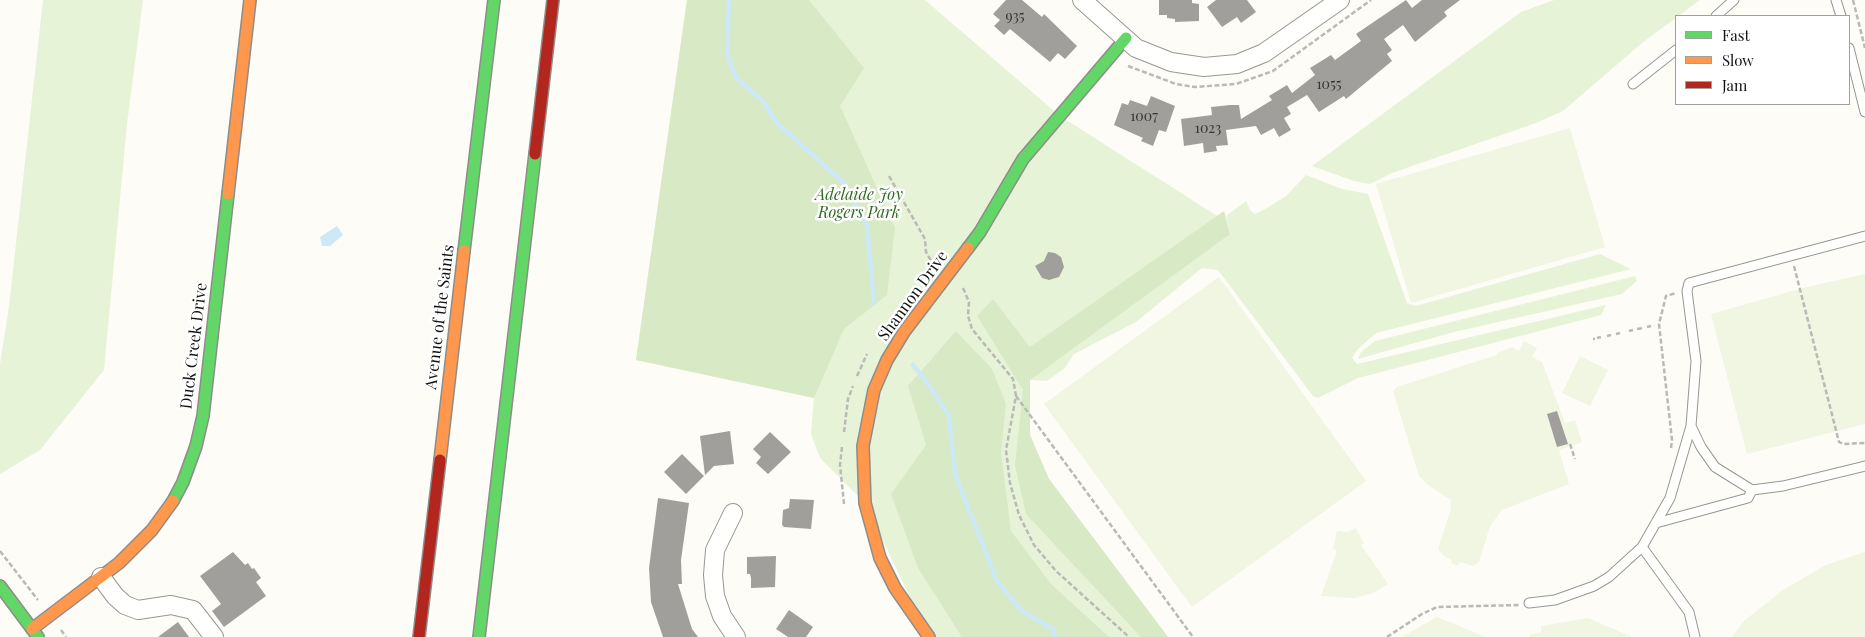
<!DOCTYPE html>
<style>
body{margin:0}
#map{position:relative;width:1865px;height:637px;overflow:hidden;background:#fdfcf7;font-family:"Playfair Display",serif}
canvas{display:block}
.legend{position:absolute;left:1675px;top:15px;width:175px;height:90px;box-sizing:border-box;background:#fff;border:1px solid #a0a0a0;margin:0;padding:6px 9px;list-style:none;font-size:15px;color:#111}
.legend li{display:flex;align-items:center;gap:10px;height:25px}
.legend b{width:25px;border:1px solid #a0a0a0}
</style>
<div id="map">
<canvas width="1865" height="637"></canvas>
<ul class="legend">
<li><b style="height:6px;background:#63d668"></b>Fast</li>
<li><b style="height:6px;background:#ff974d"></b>Slow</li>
<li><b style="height:6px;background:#b3261e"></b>Jam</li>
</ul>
</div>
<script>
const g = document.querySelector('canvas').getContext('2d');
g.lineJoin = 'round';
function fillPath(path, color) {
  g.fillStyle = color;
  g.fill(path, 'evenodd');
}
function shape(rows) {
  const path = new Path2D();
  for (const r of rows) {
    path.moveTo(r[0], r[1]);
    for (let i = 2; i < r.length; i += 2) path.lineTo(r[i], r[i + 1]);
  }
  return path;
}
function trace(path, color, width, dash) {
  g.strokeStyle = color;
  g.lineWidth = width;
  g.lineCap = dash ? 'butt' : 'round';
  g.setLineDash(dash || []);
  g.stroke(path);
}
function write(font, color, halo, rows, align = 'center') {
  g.font = font + ' "Playfair Display",serif';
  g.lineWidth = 5;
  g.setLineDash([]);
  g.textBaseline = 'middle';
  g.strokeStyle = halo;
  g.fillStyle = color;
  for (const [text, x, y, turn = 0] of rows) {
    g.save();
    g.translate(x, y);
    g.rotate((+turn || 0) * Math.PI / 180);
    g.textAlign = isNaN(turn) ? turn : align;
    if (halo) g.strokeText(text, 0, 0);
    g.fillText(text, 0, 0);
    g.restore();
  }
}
fillPath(shape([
 [43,0,143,0,127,124,104,370,40,450,0,474,0,364,9,306],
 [687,0,925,0,1060,116,1222,219,1230,234,1226,216,1246,201,1250,210,1255,214,1267,208,1286,196,1306,175,1342,189,1368,194,1407,303,1416,306,1600,254,1631,269,1376,333,1358,349,1352,358,1357,364,1606,305,1601,315,1358,378,1318,398,1313,396,1218,270,1202,268,1136,322,1074,354,1065,368,1047,381,1030,380,1030,435,1049,479,1168,637,929,637,865,503,820,458,811,434,814,398,636,360],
 [1554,0,1700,0,1642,43,1563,111,1536,123,1392,173,1370,184,1354,181,1312,166,1521,12],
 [1635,276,1637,281,1622,294,1454,332,1358,359,1361,352,1375,341]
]), '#e7f3d7');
fillPath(shape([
 [687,0,809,0,864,68,840,106,895,228,887,295,844,329,814,398,636,360],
 [1224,211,1230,234,1030,380,1030,435,1049,479,1168,637,1141,637,1026,514,1015,465,1023,390,977,316,993,299,1030,347],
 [956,331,992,369,1006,404,1001,453,1011,531,1051,584,1109,637,962,637,918,568,891,494,926,445,908,386]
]), '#d8eac5');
fillPath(shape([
 [1570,128,1605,247,1411,303,1376,184],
 [1865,274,1865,424,1747,454,1711,314,1803,288],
 [1219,277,1366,481,1192,607,1044,404],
 [1524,341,1537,348,1532,357,1542,362,1565,423,1575,420,1582,442,1559,450,1569,484,1502,510,1490,526,1479,562,1473,566,1460,562,1458,566,1451,563,1452,560,1444,556,1438,549,1451,509,1451,500,1428,485,1419,476,1393,391,1397,387,1497,355,1497,353,1512,347,1519,351],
 [1580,356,1608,370,1590,406,1562,393],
 [1356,528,1364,544,1361,545,1388,584,1373,593,1355,598,1321,596,1337,551,1333,549,1337,531,1347,532],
 [1865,552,1865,637,1732,637,1744,621,1783,590,1826,565],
 [1437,617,1486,637,1402,637],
 [1588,618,1632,637,1530,637,1530,634,1541,633,1541,626]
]), '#f0f6e1');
fillPath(shape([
 [337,226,343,235,330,246,322,246,320,237]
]), '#cde8f7');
trace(shape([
 [729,0,727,54,736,78,763,101,777,123,844,183,867,226,874,303],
 [913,365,924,378,949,416,955,474,997,581,1022,611,1053,629,1055,637]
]), '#cde8f7', 4.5);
fillPath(shape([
 [1006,0,1022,0,1042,17,1044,14,1077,46,1065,59,1058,53,1050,62,1010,29,1004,35,994,26,1000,20,993,14],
 [1159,0,1192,0,1192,3,1199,4,1199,21,1175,22,1175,19,1167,18,1167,15,1159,15],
 [1216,0,1247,0,1256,12,1241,23,1237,17,1222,27,1207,7],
 [1406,0,1412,8,1422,0,1460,0,1444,12,1447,16,1415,42,1403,25,1384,39,1392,50,1387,54,1392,61,1346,99,1344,96,1319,112,1307,95,1287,107,1291,114,1284,118,1291,130,1279,137,1274,128,1261,135,1256,126,1226,130,1228,145,1216,146,1217,151,1204,153,1203,143,1184,146,1181,119,1212,115,1211,107,1230,105,1239,105,1241,119,1272,100,1269,96,1287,85,1292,93,1315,75,1310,68,1331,55,1335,60,1361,41,1356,34],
 [1151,96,1175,106,1166,132,1159,130,1153,146,1141,141,1143,138,1114,125,1122,103,1128,105,1130,100,1147,106],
 [1048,252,1055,253,1061,257,1064,267,1059,277,1049,280,1042,278,1035,266,1044,261],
 [1557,411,1568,444,1557,447,1547,414],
 [730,431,734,464,714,466,705,475,700,436],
 [770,432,791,452,768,474,756,463,761,457,753,449],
 [682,454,704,476,686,494,664,472],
 [658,498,689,503,681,560,682,584,678,584,692,629,698,637,663,637,651,602,649,568],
 [790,499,814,500,811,529,784,527,782,525,783,510,789,508],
 [233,552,245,565,248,563,252,569,254,568,261,578,256,582,266,596,224,627,212,611,221,604,200,576],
 [776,556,775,587,751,588,751,578,750,574,747,574,747,557],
 [789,610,813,627,806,637,788,637,776,629],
 [178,622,189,637,158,637]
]), '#a19f9c');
const lane = shape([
 [1836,0,1841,16],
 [1716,16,1734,0],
 [1849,48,1865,112],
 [1633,84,1676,50],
 [1691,426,1701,447,1715,467,1752,490,1783,486,1865,466],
 [1656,523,1748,498,1752,490],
 [1529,603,1555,600,1594,586,1609,577,1642,547],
 [1695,637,1689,612,1642,547,1670,498,1691,426,1696,361,1687,291,1689,283,1865,236]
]);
const street = shape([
 [1082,0,1136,48,1171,62,1204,67,1237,64,1264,53,1340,0],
 [733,513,715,550,713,575,715,596,722,616,736,637],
 [101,577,115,596,125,605,138,610,171,605,193,610,214,637]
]);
const fast = shape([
 [968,248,980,232,1023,159,1126,38],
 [464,251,494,0],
 [173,501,183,482,196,446,203,416,228,194],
 [0,586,38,637],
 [479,637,535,154]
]);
const slow = shape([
 [228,194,250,0],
 [440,460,464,251],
 [32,629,119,563,152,530,173,501],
 [929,637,895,588,880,558,865,503,863,446,874,390,887,360,904,332,968,248]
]);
const jam = shape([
 [535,154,553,0],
 [419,637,440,460]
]);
trace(lane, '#979795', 11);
trace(street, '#979795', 20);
trace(fast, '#8e8d8b', 14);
trace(slow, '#8e8d8b', 14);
trace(jam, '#8e8d8b', 14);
trace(shape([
 [1853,0,1865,48],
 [1128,66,1176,84,1195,87,1236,84,1273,71,1371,0],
 [889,176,925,239,926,252,933,264],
 [1794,266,1839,442,1843,444,1865,443],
 [963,288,969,302,968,316,972,329,1013,379,1016,396,1006,450,1010,483,1019,515,1034,545,1056,571,1129,637],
 [1647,327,1651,326],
 [1637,329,1643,328],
 [1629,331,1633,330],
 [1616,334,1620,333],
 [1607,336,1611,335],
 [1597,338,1601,337],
 [1593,339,1595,339],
 [857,376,867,354],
 [1016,396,1193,637],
 [844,432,848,399,853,386],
 [1570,444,1575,459],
 [842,447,840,465,844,504],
 [1671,448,1672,440,1659,324,1666,296,1676,293],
 [0,551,38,600],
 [61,630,66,637],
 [1387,637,1422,614,1437,607,1519,605]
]), '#b9b9b8', 2.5, [5, 2.5]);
trace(lane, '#fffffe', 9);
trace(street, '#fffffe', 18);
trace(fast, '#63d668', 11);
trace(slow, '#ff974d', 11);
trace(jam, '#b3261e', 11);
write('14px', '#353434', null, [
 ["935",1015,17],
 ["1055",1329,85],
 ["1007",1144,117],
 ["1023",1208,129]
]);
write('italic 16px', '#2f6b1f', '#fff', [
 ["Adelaide Joy",859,195],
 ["Rogers Park",859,213]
]);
write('16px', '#111', '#fff', [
 ["Shannon Drive",913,296,-54],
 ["Avenue of the Saints",440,317,-83],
 ["Duck Creek Drive",194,346,-83]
]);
</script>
